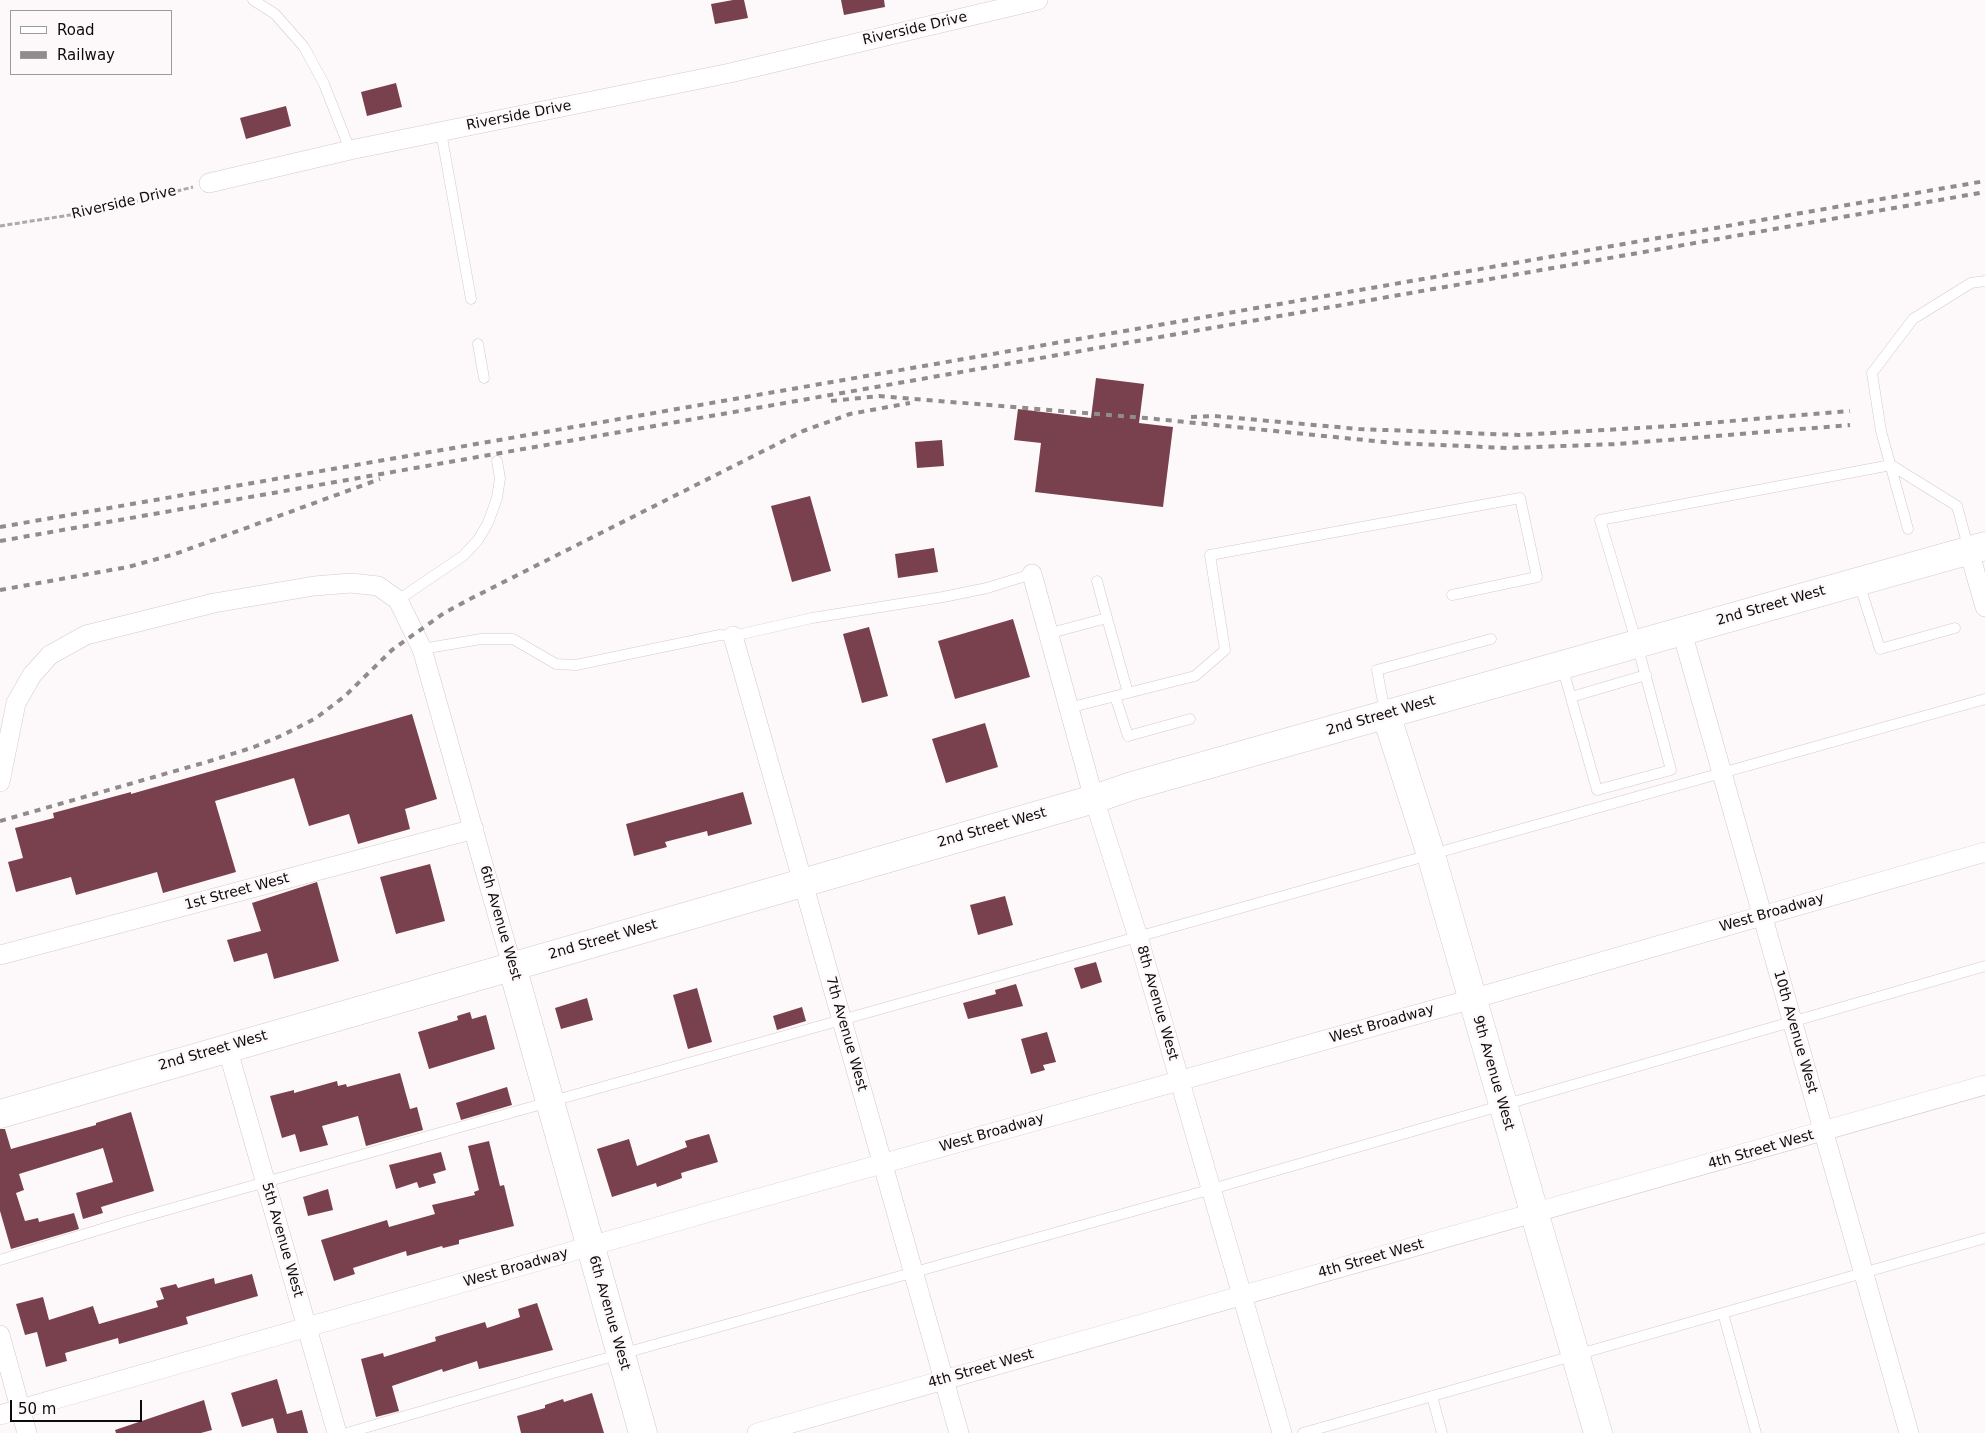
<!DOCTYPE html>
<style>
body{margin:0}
#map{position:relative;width:1985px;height:1433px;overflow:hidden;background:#fdf8f9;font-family:"DejaVu Sans",sans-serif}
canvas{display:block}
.legend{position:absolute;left:10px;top:10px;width:162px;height:65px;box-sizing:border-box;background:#fdf8f9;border:1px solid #9e999a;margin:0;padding:6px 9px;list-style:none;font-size:15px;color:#0f0b0c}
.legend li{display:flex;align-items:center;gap:10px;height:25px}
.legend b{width:25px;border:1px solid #9e999a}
.scale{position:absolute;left:10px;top:1400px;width:132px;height:22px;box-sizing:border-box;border:2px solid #0f0b0c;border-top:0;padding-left:6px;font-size:15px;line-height:18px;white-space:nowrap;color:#0f0b0c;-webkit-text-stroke:4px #fdf8f9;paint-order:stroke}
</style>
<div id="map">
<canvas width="1985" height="1433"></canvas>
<ul class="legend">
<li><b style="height:6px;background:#fff"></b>Road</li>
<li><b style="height:6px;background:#908b8c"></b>Railway</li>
</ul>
<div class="scale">50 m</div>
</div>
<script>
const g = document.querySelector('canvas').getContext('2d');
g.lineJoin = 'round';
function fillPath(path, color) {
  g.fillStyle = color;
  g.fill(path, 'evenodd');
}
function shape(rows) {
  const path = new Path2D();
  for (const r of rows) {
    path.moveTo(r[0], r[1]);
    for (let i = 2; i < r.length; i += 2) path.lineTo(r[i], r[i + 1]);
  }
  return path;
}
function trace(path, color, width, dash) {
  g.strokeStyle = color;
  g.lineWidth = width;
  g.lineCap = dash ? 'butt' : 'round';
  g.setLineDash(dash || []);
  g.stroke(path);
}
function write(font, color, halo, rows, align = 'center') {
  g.font = font + ' "DejaVu Sans",sans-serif';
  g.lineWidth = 5;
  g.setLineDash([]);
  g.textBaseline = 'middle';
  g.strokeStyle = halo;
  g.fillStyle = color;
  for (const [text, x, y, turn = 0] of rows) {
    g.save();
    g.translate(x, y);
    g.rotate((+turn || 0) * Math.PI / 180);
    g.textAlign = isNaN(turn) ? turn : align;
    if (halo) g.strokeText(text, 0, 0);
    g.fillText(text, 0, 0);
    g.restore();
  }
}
fillPath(shape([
 [733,0,744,0,748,18,715,24,711,4],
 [841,0,884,0,885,7,844,15],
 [396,83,402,107,367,116,361,92],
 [286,106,291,126,246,139,240,118],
 [1096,378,1144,384,1139,423,1173,427,1163,507,1035,492,1041,443,1014,440,1018,409,1091,418],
 [942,440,944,466,917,468,915,442],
 [810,496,831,571,792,582,771,506],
 [934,548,938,572,898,578,895,554],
 [1013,619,1030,677,955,699,938,641],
 [869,627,888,696,862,703,843,634],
 [412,714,437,799,405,809,410,829,358,844,349,814,309,826,294,778,215,801,236,872,163,893,157,872,76,895,71,877,16,892,8,862,23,858,15,828,54,818,53,813,131,792,131,794],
 [985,723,998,767,946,783,932,739],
 [743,792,752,824,708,836,707,831,665,842,667,847,634,856,626,824],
 [430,864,445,921,396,934,380,877],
 [317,882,339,961,274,979,267,953,234,962,227,940,261,931,252,903],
 [1005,896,1013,925,978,935,970,905],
 [1096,962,1102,982,1081,989,1074,968],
 [1016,984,1023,1006,968,1019,963,1003,996,994,995,990],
 [697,988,712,1042,688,1049,673,995],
 [587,998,593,1020,561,1029,555,1008],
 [802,1007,806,1021,777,1030,773,1016],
 [470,1012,472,1019,486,1015,495,1049,429,1069,418,1032,458,1020,457,1016],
 [1047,1032,1056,1062,1043,1065,1045,1070,1031,1074,1021,1039],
 [400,1073,410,1109,417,1107,423,1130,366,1146,358,1116,322,1126,328,1145,300,1152,295,1134,282,1138,270,1096,294,1090,294,1093,337,1081,338,1086,346,1084,347,1087],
 [507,1087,512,1105,461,1120,456,1103],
 [131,1112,154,1191,101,1207,103,1213,83,1219,76,1193,113,1182,103,1148,19,1174,24,1190,16,1193,25,1221,38,1218,39,1222,74,1213,79,1229,11,1249,0,1211,0,1129,5,1129,11,1149,96,1125,96,1123],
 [709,1134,718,1162,681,1173,682,1178,657,1187,656,1183,612,1197,597,1149,629,1139,637,1166,687,1147,685,1141],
 [489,1141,500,1186,504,1185,514,1226,459,1240,459,1244,443,1248,442,1246,407,1256,406,1251,353,1268,355,1274,334,1281,321,1240,387,1220,389,1227,435,1214,432,1205,475,1195,474,1192,479,1190,468,1146],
 [441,1152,446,1170,433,1174,436,1183,419,1188,417,1182,396,1189,389,1165],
 [328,1189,333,1210,308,1216,303,1197],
 [252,1274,258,1296,186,1317,188,1324,143,1337,119,1344,118,1338,65,1353,67,1361,46,1367,37,1332,25,1335,16,1304,43,1297,49,1320,93,1306,99,1324,158,1307,156,1301,164,1299,160,1288,176,1284,178,1288,214,1278,215,1284],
 [537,1303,553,1350,479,1369,477,1361,443,1372,442,1369,392,1386,399,1411,376,1417,361,1359,383,1353,384,1357,436,1341,435,1337,485,1322,487,1328,520,1317,518,1309],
 [277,1379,287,1414,302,1410,308,1433,277,1433,273,1418,242,1427,231,1393],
 [592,1393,604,1433,521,1433,517,1416,545,1408,545,1405,563,1399,564,1402],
 [204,1400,212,1430,201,1433,116,1433,115,1430]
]), '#78414d');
const lane = shape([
 [253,0,275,14,304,47,324,84,350,150],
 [441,132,471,299],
 [478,344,484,378],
 [1908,529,1881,431,1872,373,1913,319,1971,283,1985,281],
 [1097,581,1107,618],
 [1859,583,1880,649,1955,628],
 [398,600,463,556,478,540,488,523,497,498,500,478,497,461],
 [1047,634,1107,618,1128,693],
 [422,649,481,639,513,639,556,664,576,665,720,635,733,636,812,618,943,597,987,588,1032,574],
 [1562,666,1597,790,1671,770,1637,644,1600,520,1891,465,1957,506,1969,550],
 [1115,696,1128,736,1190,719],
 [1571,697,1646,675],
 [1068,708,1195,676,1225,650,1210,555,1520,498,1537,577,1452,595],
 [1385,713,1377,670,1491,639],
 [0,1260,131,1220,549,1102,1985,699],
 [1723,1313,1756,1433],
 [1432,1396,1442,1433],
 [347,1433,546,1375,1212,1189,1985,966],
 [1303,1433,1985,1238]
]);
const street = shape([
 [209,183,350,150,730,73,1038,0],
 [1969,551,1985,607],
 [1032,574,1094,799,1138,937,1282,1433],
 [1682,632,1909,1433],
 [733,636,959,1433],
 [0,782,16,703,32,675,50,655,86,635,214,603,314,586,351,583,378,586,398,600,422,649,512,966],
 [0,955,474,829],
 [227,1047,337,1433],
 [0,1335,27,1433],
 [0,1415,713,1211,1472,999,1985,852],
 [757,1433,1985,1085]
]);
const secondary = shape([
 [1386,714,1431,855,1598,1433],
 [512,966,643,1433]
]);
const primary = shape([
 [0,1114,1094,799,1132,786,1985,546]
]);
trace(lane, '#d6c9cb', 11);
trace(street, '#d6c9cb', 20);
trace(secondary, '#d6c9cb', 29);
trace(primary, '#d6c9cb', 29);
trace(shape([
 [0,226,102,210,193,187]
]), '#ada8a9', 3, [5, 2.5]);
trace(lane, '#fff', 10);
trace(street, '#fff', 19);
trace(secondary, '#fff', 28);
trace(primary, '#fff', 28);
trace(shape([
 [831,401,879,396,1146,418,1394,443,1508,448,1618,444,1850,425],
 [1191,417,1214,416,1359,429,1519,435,1672,426,1850,411],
 [0,527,1985,181],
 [0,541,1985,192],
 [0,590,128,567,175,554,380,479],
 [0,821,210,761,254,747,283,735,316,718,345,696,392,650,444,613,470,599,803,431,850,414,910,403]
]), '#908b8c', 4, [6, 6]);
write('14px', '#0f0b0c', '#fdf8f9', [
 ["Riverside Drive",915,29,-13],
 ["Riverside Drive",519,116,-11],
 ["Riverside Drive",124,203,-13],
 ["2nd Street West",1771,606,-16],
 ["2nd Street West",1381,716,-16],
 ["2nd Street West",992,828,-16],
 ["1st Street West",237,892,-15],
 ["West Broadway",1772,913,-16],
 ["6th Avenue West",500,923,74],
 ["2nd Street West",603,940,-16],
 ["8th Avenue West",1157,1003,74],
 ["West Broadway",1382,1024,-16],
 ["10th Avenue West",1795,1032,74],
 ["7th Avenue West",846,1034,74],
 ["2nd Street West",213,1051,-16],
 ["9th Avenue West",1493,1073,74],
 ["West Broadway",992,1133,-16],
 ["4th Street West",1761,1150,-16],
 ["5th Avenue West",282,1240,74],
 ["4th Street West",1371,1259,-16],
 ["West Broadway",516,1268,-16],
 ["6th Avenue West",609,1313,74],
 ["4th Street West",981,1369,-16]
]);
</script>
